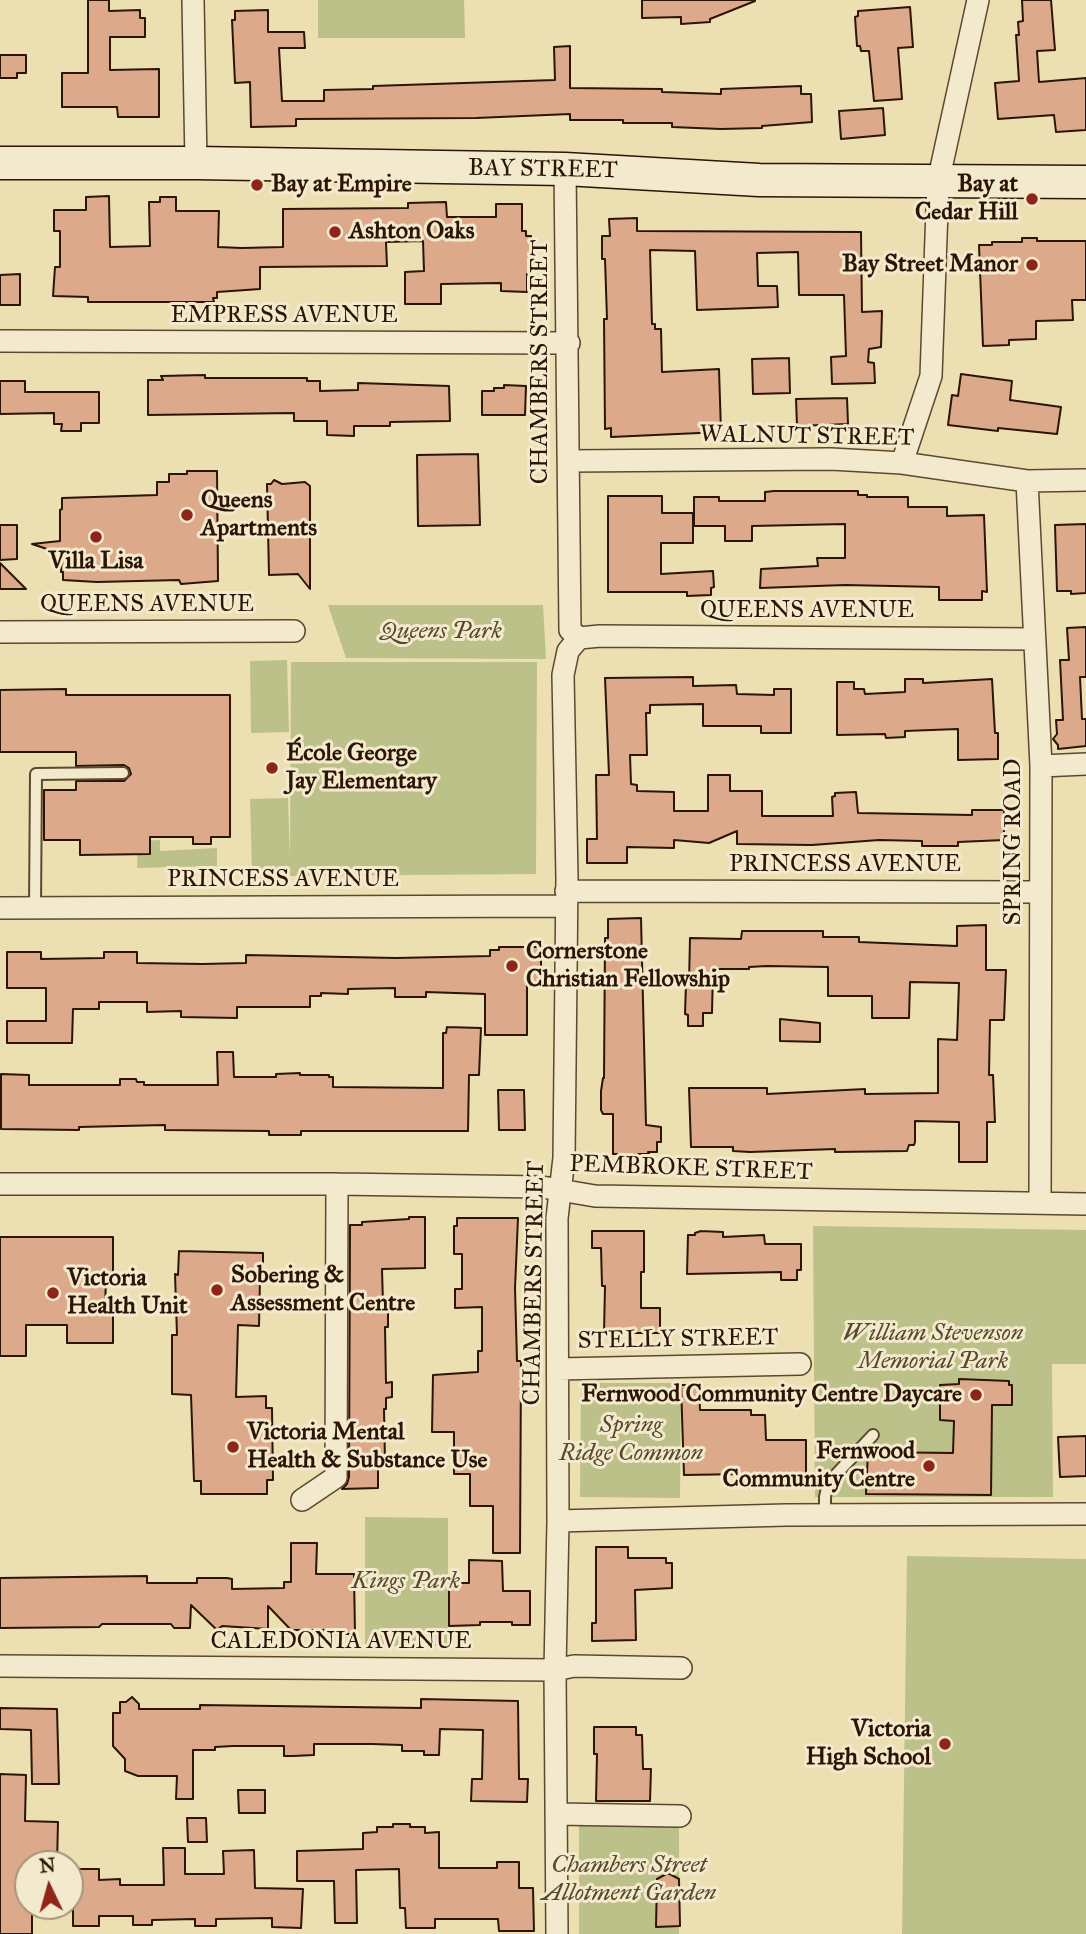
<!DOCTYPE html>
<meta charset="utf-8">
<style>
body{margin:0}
#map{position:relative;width:1086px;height:1934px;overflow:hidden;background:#ecdfb2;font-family:"IM FELL Great Primer",serif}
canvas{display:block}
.north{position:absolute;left:14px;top:1850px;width:70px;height:70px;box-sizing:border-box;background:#f3eacd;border:2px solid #a3957d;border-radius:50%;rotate:355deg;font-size:19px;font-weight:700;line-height:28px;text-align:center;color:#2c1505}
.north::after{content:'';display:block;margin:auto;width:24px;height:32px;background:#8f2418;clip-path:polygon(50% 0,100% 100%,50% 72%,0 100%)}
</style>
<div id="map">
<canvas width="1086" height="1934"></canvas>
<div class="north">N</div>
</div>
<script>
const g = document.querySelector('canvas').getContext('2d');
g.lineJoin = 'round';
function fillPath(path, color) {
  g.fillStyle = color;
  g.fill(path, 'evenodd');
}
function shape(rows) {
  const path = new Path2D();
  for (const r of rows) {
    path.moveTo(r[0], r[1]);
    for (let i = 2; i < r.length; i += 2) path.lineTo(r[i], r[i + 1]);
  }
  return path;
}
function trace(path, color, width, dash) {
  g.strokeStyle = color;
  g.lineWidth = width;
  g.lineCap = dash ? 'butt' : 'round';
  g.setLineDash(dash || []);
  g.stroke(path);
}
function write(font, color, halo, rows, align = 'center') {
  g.font = font + ' "IM FELL Great Primer",serif';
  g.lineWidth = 6;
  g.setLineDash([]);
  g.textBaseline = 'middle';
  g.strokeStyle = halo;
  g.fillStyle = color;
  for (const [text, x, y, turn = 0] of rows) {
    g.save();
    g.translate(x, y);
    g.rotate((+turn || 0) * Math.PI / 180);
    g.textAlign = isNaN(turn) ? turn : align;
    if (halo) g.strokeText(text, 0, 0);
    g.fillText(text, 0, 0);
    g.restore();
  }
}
fillPath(shape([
 [318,0,464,0,465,38,318,38],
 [328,605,543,605,546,659,346,658],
 [287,660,289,732,251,733,250,661],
 [291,662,537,662,536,874,290,876,290,870,252,871,250,799,288,798,290,859],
 [160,840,160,851,217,848,217,866,137,868,138,841],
 [813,1226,1086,1230,1086,1364,1052,1364,1053,1497,815,1497],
 [581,1383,681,1383,680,1498,580,1497],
 [365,1517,448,1518,448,1646,365,1646],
 [907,1556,1086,1559,1086,1934,902,1934],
 [579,1825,679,1825,679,1934,579,1934]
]), '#bcc189');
const building = shape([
 [88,0,109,0,109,11,140,10,140,18,145,18,145,37,110,37,110,70,159,69,159,117,118,117,117,107,62,107,62,73,88,73,88,0],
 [642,0,755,0,755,1,710,19,710,22,681,24,681,17,642,18,642,0],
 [1022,0,1051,0,1055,50,1037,51,1039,82,1086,78,1086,130,1056,132,1054,115,998,119,995,83,1019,81,1016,35,1019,35,1018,22,1023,21,1022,0],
 [910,7,913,47,898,48,902,99,874,101,869,51,861,51,860,46,857,46,855,17,858,16,858,11,910,7],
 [268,10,268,32,304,32,305,48,279,48,282,101,324,101,324,90,373,89,373,86,555,80,554,47,570,46,570,88,662,89,662,92,721,94,721,89,801,86,801,94,811,94,812,122,762,126,762,128,721,129,672,127,672,123,623,123,623,120,570,120,570,114,476,118,296,119,296,126,251,127,250,82,235,83,232,20,235,20,235,11,268,10],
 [0,55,26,55,26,73,17,73,17,78,0,78,0,55],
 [883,108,885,135,841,139,839,111,883,108],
 [109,196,110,247,150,246,149,202,160,202,160,197,176,197,176,211,219,211,218,247,242,248,283,247,283,209,408,208,408,203,446,202,447,217,496,217,496,204,522,204,522,231,526,231,526,236,531,236,530,274,527,274,527,292,501,291,501,283,441,284,441,304,405,304,405,272,424,271,423,241,386,242,387,266,260,267,260,289,217,292,217,298,213,298,214,302,88,302,88,297,53,296,55,267,60,267,60,231,54,231,54,210,86,210,86,197,109,196],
 [637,218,637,231,861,232,862,312,882,311,881,347,869,349,868,362,874,363,875,383,832,384,831,357,846,356,844,295,799,295,798,252,757,253,758,286,777,286,778,307,697,310,695,251,650,250,652,324,655,324,655,329,661,329,662,372,719,369,721,432,611,437,611,428,605,429,604,319,607,319,605,259,602,259,602,236,610,236,609,219,637,218],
 [1022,238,1037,238,1037,241,1086,241,1086,300,1072,300,1073,320,1036,321,1036,339,1009,340,1009,345,983,346,979,245,992,245,992,242,1022,242,1022,238],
 [20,274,20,305,0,305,0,275,20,274],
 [789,358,790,393,753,394,752,359,789,358],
 [961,374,1012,381,1010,400,1061,407,1057,434,998,428,998,431,948,425,952,395,958,396,961,374],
 [205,375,205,378,307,378,307,381,320,381,320,391,358,390,358,383,449,386,450,421,390,422,390,426,354,426,354,436,327,435,327,421,294,421,294,413,148,415,148,380,163,380,161,376,205,375],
 [0,381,25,381,25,392,99,392,99,423,81,423,81,431,61,431,62,424,54,424,54,413,0,414,0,381],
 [504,385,526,386,525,415,482,415,482,391,494,391,494,388,504,388,504,385],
 [847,398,848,424,797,426,796,399,847,398],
 [478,454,480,525,418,526,417,455,478,454],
 [187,471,217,471,218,581,181,584,179,580,97,582,63,580,63,572,61,572,62,554,32,544,60,541,60,510,62,509,62,498,157,495,157,482,169,482,169,474,187,474,187,471],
 [274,480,282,484,305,482,310,486,310,589,298,574,269,575,267,484,271,484,274,480],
 [774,491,858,491,858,495,867,495,867,497,908,497,908,507,947,507,947,516,984,515,987,592,982,591,982,600,939,600,939,587,845,585,760,588,761,569,818,566,817,558,845,558,845,524,752,526,752,541,725,541,725,526,694,526,694,497,719,497,719,501,765,501,765,492,774,491],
 [608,496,662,496,662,513,693,513,693,543,661,543,661,574,713,571,714,587,711,588,711,595,687,596,687,592,608,592,608,496],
 [1086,524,1086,593,1071,594,1071,591,1057,591,1055,525,1086,524],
 [0,525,17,525,17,559,0,560,0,525],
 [0,563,26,589,0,589,0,563],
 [1086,627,1086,677,1080,677,1082,719,1086,719,1086,746,1058,749,1058,745,1053,739,1057,734,1056,720,1063,720,1060,660,1069,660,1067,628,1086,627],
 [693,677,693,686,736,685,737,694,774,695,774,689,791,689,791,733,761,733,761,726,703,726,703,704,650,705,650,713,646,713,647,755,630,755,631,784,637,785,637,791,674,792,674,811,708,811,708,775,730,775,730,791,762,791,762,816,833,816,832,797,835,796,835,793,856,792,858,813,972,815,972,810,1004,810,1004,840,958,842,958,846,922,846,922,841,879,840,812,845,737,844,737,831,709,843,674,840,674,848,627,847,627,863,587,863,587,839,597,839,596,775,609,775,605,678,693,677],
 [905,679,923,679,923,683,992,679,995,733,998,733,998,759,958,760,958,729,905,731,905,737,886,738,885,734,837,735,837,682,854,682,854,689,864,689,865,694,905,692,905,679],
 [66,689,66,695,230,695,230,837,211,837,211,844,193,844,193,837,150,837,150,854,80,855,80,840,44,840,44,790,76,790,76,781,124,781,131,774,129,768,124,765,76,766,76,752,0,752,0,690,66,689],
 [641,918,646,1125,661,1127,661,1142,657,1142,657,1152,648,1152,649,1154,613,1154,613,1114,603,1114,601,1110,601,1091,603,1078,604,1078,605,938,608,938,608,919,641,918],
 [986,925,986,970,1006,970,1004,1020,990,1020,989,1075,993,1075,995,1122,987,1122,987,1162,959,1162,959,1122,915,1121,915,1142,914,1145,909,1145,907,1151,835,1152,835,1149,750,1152,733,1151,733,1147,691,1147,689,1088,767,1088,767,1094,865,1089,865,1094,938,1093,938,1039,957,1040,959,983,910,982,909,1018,872,1018,872,996,828,996,828,967,767,966,749,967,749,969,713,969,712,1013,703,1013,703,1026,688,1026,688,1015,685,1014,686,983,689,983,690,938,741,939,742,931,823,931,823,937,859,937,859,942,957,946,957,926,986,925],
 [499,947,541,947,541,985,527,985,527,1035,485,1035,485,994,426,992,426,997,395,997,395,988,348,989,348,994,321,993,321,996,310,996,310,1007,237,1007,237,1018,181,1017,181,1011,147,1012,147,1002,99,1002,99,1009,73,1009,72,1043,7,1043,7,1021,46,1021,46,988,7,988,7,952,41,952,41,959,104,958,104,952,137,952,137,963,203,964,246,963,246,955,396,958,490,956,490,950,499,950,499,947],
 [780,1019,820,1023,820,1042,780,1041,780,1019],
 [447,1027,481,1028,479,1075,469,1075,468,1131,301,1131,301,1135,269,1135,269,1131,165,1130,165,1125,79,1127,79,1130,1,1129,1,1074,29,1075,29,1085,120,1085,120,1079,136,1079,137,1082,144,1082,144,1085,218,1085,217,1052,233,1052,234,1077,276,1077,276,1074,300,1073,300,1075,329,1075,329,1077,333,1077,333,1087,443,1088,443,1033,446,1033,447,1027],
 [498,1090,524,1090,525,1130,499,1130,498,1090],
 [409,1217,425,1217,425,1268,382,1269,383,1304,388,1304,388,1327,385,1327,386,1383,392,1382,392,1397,386,1398,386,1409,384,1409,385,1462,378,1463,378,1488,342,1489,347,1484,349,1477,350,1225,362,1225,362,1222,409,1219,409,1217],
 [457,1218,518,1218,515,1288,517,1361,521,1361,520,1553,493,1553,493,1506,470,1506,470,1474,454,1474,454,1432,432,1432,433,1375,478,1372,478,1351,482,1351,482,1307,455,1308,455,1289,462,1289,462,1254,454,1254,454,1226,457,1226,457,1218],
 [592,1231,644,1231,644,1272,641,1272,641,1308,660,1308,660,1333,604,1333,605,1286,602,1286,601,1248,592,1248,592,1231],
 [701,1231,723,1232,723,1237,764,1235,765,1244,801,1244,801,1270,797,1270,797,1280,781,1280,781,1272,687,1274,688,1235,695,1235,695,1233,701,1231],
 [0,1237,113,1237,113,1276,106,1276,105,1310,113,1310,113,1343,67,1343,67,1325,26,1325,26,1356,0,1356,0,1237],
 [179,1251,263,1253,263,1277,260,1277,259,1326,238,1325,236,1397,266,1396,266,1408,272,1408,273,1480,267,1480,267,1494,201,1494,201,1481,194,1481,191,1395,172,1394,172,1335,177,1335,175,1274,178,1275,179,1251],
 [959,1379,1009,1381,1009,1385,1012,1385,1012,1405,992,1405,991,1495,866,1494,868,1452,953,1453,954,1421,940,1420,940,1385,959,1384,959,1379],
 [681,1385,699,1385,700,1410,751,1410,751,1415,765,1415,766,1440,806,1440,806,1487,744,1488,744,1474,684,1475,681,1385],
 [1086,1436,1086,1476,1060,1477,1058,1437,1086,1436],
 [291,1543,317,1543,316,1574,354,1574,355,1634,324,1634,324,1630,291,1630,268,1606,268,1629,222,1626,217,1630,191,1605,190,1628,174,1628,171,1624,102,1624,99,1627,0,1628,0,1578,147,1576,147,1583,197,1583,197,1578,227,1578,232,1579,232,1589,284,1588,284,1582,291,1582,291,1543],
 [596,1547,628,1547,628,1558,666,1558,666,1563,672,1563,672,1588,635,1590,636,1640,592,1641,592,1623,596,1623,596,1547],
 [469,1560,502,1561,503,1591,530,1591,530,1625,512,1625,512,1622,480,1622,480,1625,449,1626,449,1583,469,1583,469,1560],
 [132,1697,139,1704,139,1709,200,1709,200,1705,421,1708,421,1699,518,1701,519,1779,528,1779,527,1802,471,1801,472,1779,482,1779,483,1730,440,1729,439,1755,424,1755,424,1751,402,1751,402,1745,372,1744,314,1744,314,1755,293,1756,284,1756,284,1746,233,1746,215,1747,215,1750,193,1750,193,1799,176,1799,177,1776,138,1776,125,1771,125,1759,113,1746,113,1713,120,1713,120,1702,126,1702,132,1697],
 [0,1708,57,1709,59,1784,32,1784,31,1730,0,1729,0,1708],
 [594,1727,636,1727,636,1735,642,1735,643,1769,651,1769,650,1801,596,1801,597,1754,594,1754,594,1727],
 [0,1774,26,1775,25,1821,58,1822,57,1864,28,1864,28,1906,32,1906,32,1934,0,1934,0,1774],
 [238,1790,265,1790,265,1813,239,1813,238,1790],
 [187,1818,206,1818,207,1842,188,1842,187,1818],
 [393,1824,410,1824,410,1827,425,1827,425,1833,439,1832,439,1868,497,1868,497,1862,519,1862,519,1888,533,1888,534,1931,499,1931,498,1919,435,1919,435,1928,406,1928,405,1908,400,1908,399,1869,356,1870,357,1923,335,1923,334,1881,297,1881,297,1851,363,1849,363,1833,377,1832,377,1827,393,1827,393,1824],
 [163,1848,185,1848,185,1874,224,1874,223,1851,254,1850,255,1888,303,1889,301,1928,272,1927,272,1918,216,1919,216,1926,195,1926,195,1919,152,1920,152,1925,133,1925,133,1916,99,1916,99,1926,73,1926,73,1869,99,1869,99,1880,120,1879,120,1885,164,1885,163,1848],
 [668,1873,679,1879,680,1926,656,1927,657,1879,668,1873]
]);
fillPath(building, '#dda98b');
trace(building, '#2c1505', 2);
const service = shape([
 [35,908,36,774,123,773],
 [825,1515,825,1497,828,1483,873,1435]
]);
const minor = shape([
 [193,0,196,163],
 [565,169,570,630,579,638],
 [0,341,569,343],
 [569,461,831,459,902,463,1027,481,1086,480],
 [902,463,931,376,938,182,978,0],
 [1027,481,1041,766,1040,1203],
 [0,632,294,631],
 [579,638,600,636,1034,639],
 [1041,766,1086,764],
 [566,891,1040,892],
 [0,908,566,906],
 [0,1184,337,1184,542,1187,595,1196,1086,1204],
 [558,1369,800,1364],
 [302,1500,336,1477,337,1184],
 [558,1521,786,1515,1086,1514],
 [0,1666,555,1670,574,1666,681,1668],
 [556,1814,680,1816],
 [557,1934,555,1670,558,1521,557,1218,564,1158,567,878,563,675,568,651,579,638]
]);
const secondary = shape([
 [0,163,196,163,565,169,759,180,1086,182]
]);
trace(service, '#5c4830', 14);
trace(minor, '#5c4830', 24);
trace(secondary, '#2c1505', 35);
trace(service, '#f3eacd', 10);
trace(minor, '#f3eacd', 21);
trace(secondary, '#f3eacd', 32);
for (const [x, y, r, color] of [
 [257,185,7,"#8f2418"],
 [1032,199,7,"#8f2418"],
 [335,232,7,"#8f2418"],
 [1032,265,7,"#8f2418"],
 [187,515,7,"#8f2418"],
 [96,537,7,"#8f2418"],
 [272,768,7,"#8f2418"],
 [512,966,7,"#8f2418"],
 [217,1290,7,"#8f2418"],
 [53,1293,7,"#8f2418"],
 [976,1395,7,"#8f2418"],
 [233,1447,7,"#8f2418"],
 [929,1466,7,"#8f2418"],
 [945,1744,7,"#8f2418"]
]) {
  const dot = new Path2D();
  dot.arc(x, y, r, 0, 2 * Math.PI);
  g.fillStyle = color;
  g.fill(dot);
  trace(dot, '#f3eacd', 2.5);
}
write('24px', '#2c1505', '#f3eacd', [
 ["BAY STREET",543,170,1],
 ["EMPRESS AVENUE",284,316],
 ["CHAMBERS STREET",541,362,-90],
 ["WALNUT STREET",807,437,1],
 ["QUEENS AVENUE",147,605],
 ["QUEENS AVENUE",807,611],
 ["SPRING ROAD",1014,842,-90],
 ["PRINCESS AVENUE",845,865],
 ["PRINCESS AVENUE",283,880],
 ["PEMBROKE STREET",691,1169,2],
 ["CHAMBERS STREET",535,1283,-89],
 ["STELLY STREET",678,1340,-1],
 ["CALEDONIA AVENUE",341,1642]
]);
write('bold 24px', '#2c1505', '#f3eacd', [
 ["Bay at Empire",271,185],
 ["Bay at",1018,185,"right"],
 ["Cedar Hill",1018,213,"right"],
 ["Ashton Oaks",349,232],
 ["Bay Street Manor",1018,265,"right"],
 ["Queens",201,501],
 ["Apartments",201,529],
 ["Villa Lisa",96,562,"center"],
 ["École George",286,754],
 ["Jay Elementary",286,782],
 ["Cornerstone",526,952],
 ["Christian Fellowship",526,980],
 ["Sobering &",231,1276],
 ["Assessment Centre",231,1304],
 ["Victoria",67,1279],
 ["Health Unit",67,1307],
 ["Fernwood Community Centre Daycare",962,1395,"right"],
 ["Victoria Mental",247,1433],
 ["Health & Substance Use",247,1461],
 ["Fernwood",915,1452,"right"],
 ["Community Centre",915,1480,"right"],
 ["Victoria",931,1730,"right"],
 ["High School",931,1758,"right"]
], 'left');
write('italic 24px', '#57492d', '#f3eacd', [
 ["Queens Park",441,632],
 ["William Stevenson",933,1334],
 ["Memorial Park",933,1362],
 ["Spring",631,1426],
 ["Ridge Common",631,1454],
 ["Kings Park",406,1582],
 ["Chambers Street",629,1866],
 ["Allotment Garden",629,1894]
]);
</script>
